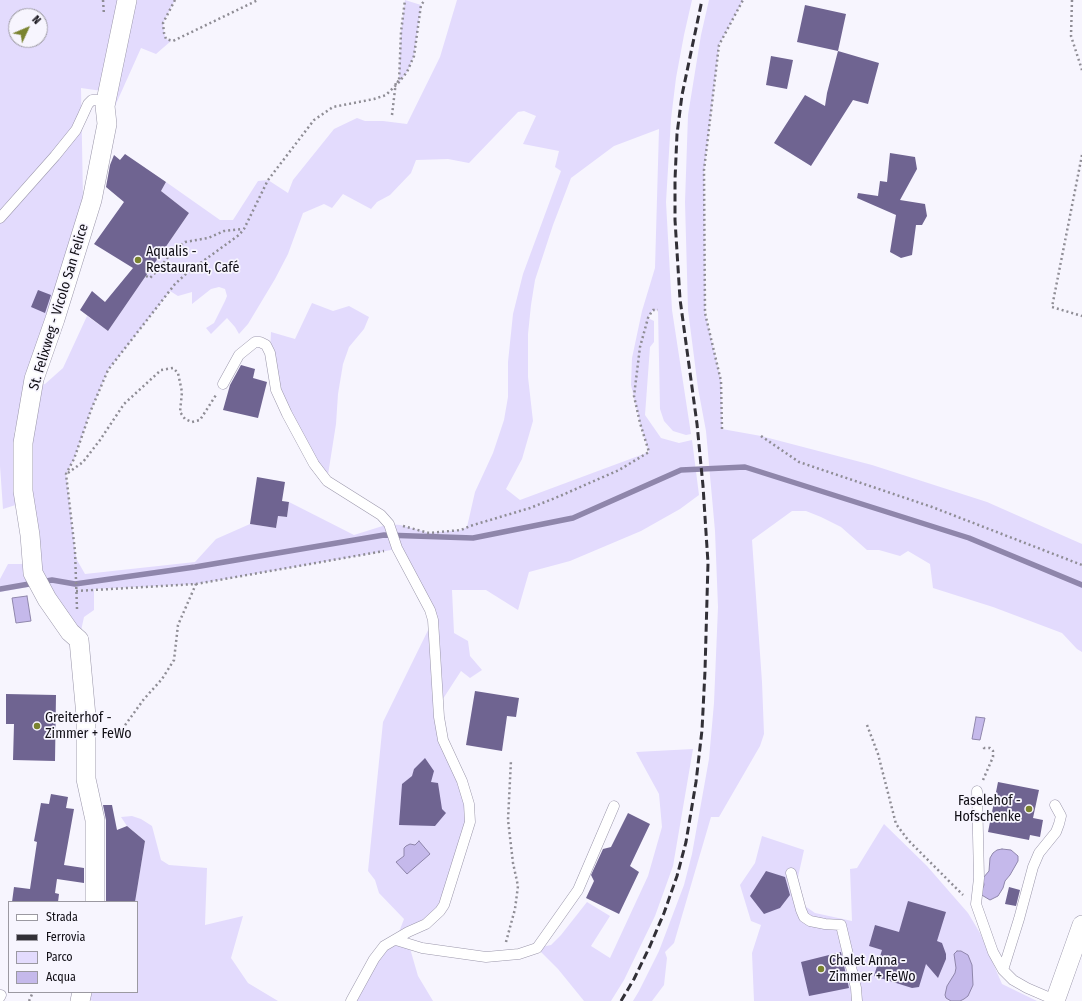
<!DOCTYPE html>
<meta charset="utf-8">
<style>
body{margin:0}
#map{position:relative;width:1082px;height:1001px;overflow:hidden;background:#f7f5fe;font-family:"Fira Sans Condensed",sans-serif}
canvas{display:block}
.legend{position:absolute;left:8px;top:901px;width:130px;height:92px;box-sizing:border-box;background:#f7f5fe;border:1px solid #9b99a1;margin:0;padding:5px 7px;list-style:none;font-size:12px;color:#100e15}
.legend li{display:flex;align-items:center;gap:8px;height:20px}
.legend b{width:20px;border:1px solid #9b99a1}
.north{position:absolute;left:8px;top:8px;width:40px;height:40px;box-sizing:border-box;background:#f7f5fe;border:1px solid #9b99a1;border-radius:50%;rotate:46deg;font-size:11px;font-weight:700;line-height:16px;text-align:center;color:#100e15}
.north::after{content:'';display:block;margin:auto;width:14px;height:18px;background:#7a8330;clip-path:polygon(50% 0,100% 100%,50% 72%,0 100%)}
</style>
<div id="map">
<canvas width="1082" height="1001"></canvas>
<ul class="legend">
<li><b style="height:5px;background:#fff"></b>Strada</li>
<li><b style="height:5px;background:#323037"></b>Ferrovia</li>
<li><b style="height:11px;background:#e3dbfd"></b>Parco</li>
<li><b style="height:11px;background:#c5b9eb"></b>Acqua</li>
</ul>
<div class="north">N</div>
</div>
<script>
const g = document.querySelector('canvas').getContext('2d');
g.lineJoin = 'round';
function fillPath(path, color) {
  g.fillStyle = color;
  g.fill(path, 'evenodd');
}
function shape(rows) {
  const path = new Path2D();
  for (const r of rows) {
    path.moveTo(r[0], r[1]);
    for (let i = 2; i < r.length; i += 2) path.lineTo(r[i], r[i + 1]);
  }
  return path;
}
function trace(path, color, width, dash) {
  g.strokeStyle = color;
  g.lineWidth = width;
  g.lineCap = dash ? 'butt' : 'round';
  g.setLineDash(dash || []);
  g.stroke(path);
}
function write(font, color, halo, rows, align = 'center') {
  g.font = font + ' "Fira Sans Condensed",sans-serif';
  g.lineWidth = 3.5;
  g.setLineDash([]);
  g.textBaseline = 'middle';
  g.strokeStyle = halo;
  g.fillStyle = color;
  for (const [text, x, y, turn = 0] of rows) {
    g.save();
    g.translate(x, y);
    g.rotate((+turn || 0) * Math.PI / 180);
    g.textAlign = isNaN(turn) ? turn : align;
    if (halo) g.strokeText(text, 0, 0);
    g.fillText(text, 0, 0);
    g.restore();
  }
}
fillPath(shape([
 [0,0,122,0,102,91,81,88,83,199,44,324,14,433,23,442,33,386,45,384,63,368,87,316,108,331,189,213,161,191,166,182,220,220,233,220,258,181,268,180,288,193,293,180,334,129,357,118,365,121,383,121,407,124,440,57,457,0,692,0,684,35,676,78,671,119,666,202,672,310,691,434,686,435,673,431,664,421,660,409,658,310,652,311,648,318,654,321,654,342,650,347,645,415,661,438,679,443,692,440,699,495,680,509,641,531,570,561,529,572,518,610,486,590,452,590,454,633,468,641,470,656,482,670,470,678,461,671,439,705,452,758,470,822,444,905,396,940,409,945,418,976,433,1001,351,1001,374,959,396,940,404,919,379,893,375,880,368,871,383,722,433,620,397,549,196,584,94,589,94,610,84,617,79,640,34,586,0,592,0,579,8,564,23,564,25,502,3,509,0,466],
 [16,16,40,16,40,40,16,40],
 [524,111,536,116,523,144,559,151,555,167,561,171,523,274,513,314,508,362,508,397,504,420,493,453,475,492,467,527,461,530,429,533,400,525,389,524,354,535,289,502,287,517,278,516,276,528,250,524,216,539,195,562,85,574,77,560,75,551,66,474,74,459,91,410,108,370,170,291,178,296,192,292,192,304,211,289,219,287,225,289,227,296,225,301,214,323,206,328,211,334,227,318,235,327,239,334,248,324,275,279,288,254,303,213,324,204,332,208,343,194,371,209,377,202,390,195,411,173,416,160,448,159,469,163,518,112],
 [659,129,655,268,642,311,632,358,631,385,640,423,649,452,520,500,506,489,522,459,533,421,528,377,528,334,531,305,535,280,553,225,571,178,614,146],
 [127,0,175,0,163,23,164,33,166,39,171,41,156,54,141,48,107,124],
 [405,0,421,5,414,56,407,72,399,82,401,32],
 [709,0,743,0,719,45,704,171,705,313,721,381,722,429,761,436,872,465,987,502,1082,544,1082,652,1077,649,1062,633,993,607,933,588,930,564,908,551,900,556,879,550,867,550,841,527,821,517,806,511,792,511,752,540,762,682,764,734,760,746,719,817,711,817,674,943,665,952,667,958,664,985,652,1001,633,1001,639,991,659,951,684,885,692,854,709,759,714,703,718,607,715,531,706,431,698,388,688,310,685,202,688,115,701,35],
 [312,303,333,311,349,306,369,317,364,329,349,347,343,364,338,394,336,424,327,481,287,414,270,353,271,332,295,339],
 [693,749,673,866,655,916,624,980,611,1001,584,1001,558,969,537,948,551,945,561,935,587,902,610,916,591,946,610,958,648,876,662,827,659,794,636,752],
 [132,816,141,819,152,826,161,860,169,865,207,868,205,925,243,916,231,958,248,983,278,1001,93,1001,81,997,82,992,137,992,137,902,135,902,145,841,127,826,121,817],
 [884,824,927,866,968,913,980,933,1002,984,1037,1001,754,1001,752,953,761,925,751,921,740,885,755,863,762,836,804,850,798,877,805,906,815,913,852,921,850,869,857,868]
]), '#e3dbfd');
const water = shape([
 [27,596,31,621,16,623,12,598,27,596],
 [976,717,985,718,980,740,972,739,976,717],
 [419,841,430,854,407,874,396,862,404,856,404,848,406,846,410,844,415,845,419,841],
 [1002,849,1011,850,1018,856,1018,861,1010,875,1005,881,1003,888,998,896,990,900,980,894,984,885,983,878,989,871,990,858,993,853,997,850,1002,849],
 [957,951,961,951,968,955,972,965,973,985,968,996,964,999,960,1001,951,1001,946,998,945,995,947,986,955,973,956,968,954,954,957,951]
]);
fillPath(water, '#c5b9eb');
trace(water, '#8f86ab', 1);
trace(shape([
 [0,589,52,580,75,584,195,567,384,535,473,538,573,518,681,470,745,467,969,538,1082,585]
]), '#8f86ab', 5.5);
fillPath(shape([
 [805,5,846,14,838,51,797,42],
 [838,51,879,63,868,104,853,100,811,166,774,143,805,95,825,106,827,93],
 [771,56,793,60,787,89,766,85],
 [890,153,915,157,917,169,900,200,925,204,927,216,922,225,916,225,912,255,901,258,890,252,896,215,857,198,858,193,878,196,880,181,887,182],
 [125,154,166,182,161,191,189,213,108,331,80,310,92,291,105,302,133,268,94,244,124,202,106,187,110,165,114,155,120,160],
 [38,290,51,295,45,313,31,307],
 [241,365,255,369,253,378,267,382,258,418,223,410,230,385],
 [257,477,285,482,282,501,289,502,287,517,278,516,276,528,250,524],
 [475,691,519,698,516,717,507,716,502,751,466,745],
 [6,694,56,695,55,761,13,760,14,724,6,724],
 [425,758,434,771,431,782,438,783,442,809,446,813,435,826,399,825,402,784,412,776,414,769],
 [998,782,1039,790,1033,818,1043,820,1040,837,1030,835,1029,840,988,832],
 [51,794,68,797,66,808,74,809,64,865,84,868,84,883,57,879,55,893,59,894,58,902,12,902,14,887,30,889,37,842,34,841,41,803,49,804],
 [103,805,112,805,117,830,127,826,145,841,135,902,106,902,106,820],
 [628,813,650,824,630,866,639,872,619,914,586,898,594,881,591,875,603,849,611,847],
 [766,871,785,877,790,895,780,908,764,914,750,896],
 [1009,887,1020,890,1016,906,1005,904],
 [908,901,946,912,937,941,942,943,946,954,946,959,938,978,926,964,919,987,912,988,874,976,882,950,869,946,875,925,899,932],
 [841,952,849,988,809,996,801,962]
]), '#6f6491');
const service = shape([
 [0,218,55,156,76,130,83,115,88,104,92,100,100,100,105,106],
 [223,384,239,355,255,342,260,342,266,345,270,353,276,390,287,414,314,464,327,481,381,515,389,524,397,548,430,610,433,620,439,717,443,740,462,781,469,804,470,822,444,905,440,911,426,924,408,932,384,946,374,959,351,1001],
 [977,791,979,878,976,904,993,952,1003,970,1013,980,1027,988,1055,1000],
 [791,873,801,910,804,917,810,921,825,924,841,925,856,988,857,1001],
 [396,940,422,948,486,957,519,954,537,948,578,890,614,806],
 [1003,970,1019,919,1033,867,1039,853,1056,832,1059,824,1061,816,1055,805],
 [0,997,1,995]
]);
const minor = shape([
 [95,902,95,820,86,779,86,716,79,640,70,632,47,599,33,573,30,535,23,491,23,443,34,379,55,319,92,200,107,124,105,106,127,0],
 [80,1001,82,992],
 [1055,1001,1082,925]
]);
trace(service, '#9b97ab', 11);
trace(minor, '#9b97ab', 20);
trace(shape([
 [103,0,104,15],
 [175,0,163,23,164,33,166,39,173,41,258,0],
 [1072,0,1071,36,1082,70],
 [392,115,396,81,399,82,401,32,405,0],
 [1082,155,1052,307,1082,316],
 [146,276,150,278,159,269,171,253,185,242,208,238,224,231,243,229],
 [722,429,721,381,705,313,704,170,719,45,743,0],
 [761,436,799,462,932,507,1082,565],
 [68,473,83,462,100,440,124,404,161,370,173,368,178,373,182,392,180,412,185,419,192,422,200,420,216,395],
 [403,526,429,533,461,530,470,526,530,508,560,496,619,470,649,452,640,423,634,396,640,347,648,318,652,311,653,310,658,310],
 [76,591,196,584,384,551],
 [77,609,75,551,66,474,74,459,91,410,108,370,175,284,188,272,239,235,244,229,268,180,314,120,333,107,374,99,386,95,399,82,407,72,414,56,421,5,425,0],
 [867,725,878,754,896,824,908,840,963,895],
 [104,738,123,728,144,699,162,679,174,660,178,625,196,584],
 [983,780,993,757,993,751,990,748,984,748,983,745],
 [506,942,515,909,518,886,513,863,508,820,511,760],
 [29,1001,33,992]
]), '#8f8d95', 2.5, [2, 3]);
trace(service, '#fff', 10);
trace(minor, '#fff', 19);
trace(shape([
 [621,1001,634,979,650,946,664,913,677,876,686,842,696,782,702,730,705,671,708,563,703,486,697,424,680,299,675,220,675,180,677,134,682,95,702,0]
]), '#323037', 3, [8, 4]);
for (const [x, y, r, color] of [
 [138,260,4,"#7a8330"],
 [37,726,4,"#7a8330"],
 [1029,809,4,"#7a8330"],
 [821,969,4,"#7a8330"]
]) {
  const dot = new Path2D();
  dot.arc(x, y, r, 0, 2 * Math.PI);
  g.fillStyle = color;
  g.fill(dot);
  trace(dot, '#f7f5fe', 1.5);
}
write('14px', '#100e15', '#f7f5fe', [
 ["Aqualis -",146,252],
 ["Restaurant, Café",146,268],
 ["Greiterhof -",45,718],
 ["Zimmer + FeWo",45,734],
 ["Faselehof -",1021,801,"right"],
 ["Hofschenke",1021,817,"right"],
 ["Chalet Anna -",829,961],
 ["Zimmer + FeWo",829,977]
], 'left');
write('14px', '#100e15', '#f7f5fe', [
 ["St. Felixweg - Vicolo San Felice",59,307,-73]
]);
</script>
